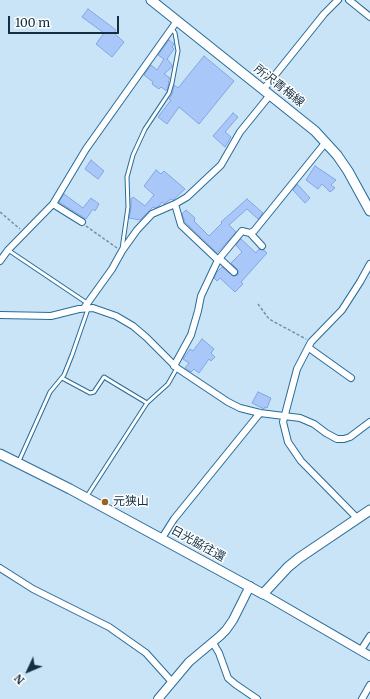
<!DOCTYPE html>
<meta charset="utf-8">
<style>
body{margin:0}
#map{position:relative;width:370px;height:699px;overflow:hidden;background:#c9e3f7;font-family:Merriweather,serif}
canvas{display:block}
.north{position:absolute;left:8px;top:651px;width:40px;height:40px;-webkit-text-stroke:3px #fff;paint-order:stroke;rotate:226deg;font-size:11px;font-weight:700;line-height:16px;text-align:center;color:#122f42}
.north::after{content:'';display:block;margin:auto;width:14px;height:18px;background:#122f42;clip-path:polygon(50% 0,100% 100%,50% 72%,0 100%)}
.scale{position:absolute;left:8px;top:16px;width:111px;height:18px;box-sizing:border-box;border:2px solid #122f42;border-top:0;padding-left:5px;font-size:12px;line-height:14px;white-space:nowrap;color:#122f42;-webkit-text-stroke:3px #fff;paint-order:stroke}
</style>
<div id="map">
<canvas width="370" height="699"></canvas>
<div class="north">N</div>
<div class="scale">100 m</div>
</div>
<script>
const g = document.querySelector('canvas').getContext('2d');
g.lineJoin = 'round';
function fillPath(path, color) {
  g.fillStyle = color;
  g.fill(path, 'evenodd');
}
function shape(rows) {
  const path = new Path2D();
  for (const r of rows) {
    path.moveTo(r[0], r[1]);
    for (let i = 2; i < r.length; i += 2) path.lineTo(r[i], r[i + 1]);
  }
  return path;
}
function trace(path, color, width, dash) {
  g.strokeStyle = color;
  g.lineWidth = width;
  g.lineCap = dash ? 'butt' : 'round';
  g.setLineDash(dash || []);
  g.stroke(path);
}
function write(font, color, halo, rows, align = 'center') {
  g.font = font + ' Merriweather,"Noto Sans JP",serif';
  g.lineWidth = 3;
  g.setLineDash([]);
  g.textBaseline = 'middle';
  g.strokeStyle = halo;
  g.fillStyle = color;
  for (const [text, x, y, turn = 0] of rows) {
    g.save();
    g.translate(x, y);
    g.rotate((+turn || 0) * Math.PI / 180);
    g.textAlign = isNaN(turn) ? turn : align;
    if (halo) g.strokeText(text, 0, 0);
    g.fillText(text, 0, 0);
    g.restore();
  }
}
const building = shape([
 [88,9,116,30,114,33,124,42,112,57,96,44,104,33,82,17,88,9],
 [169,40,174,44,172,47,174,49,167,59,172,65,172,67,164,74,170,78,168,81,169,82,167,91,161,87,159,89,152,84,153,82,144,75,151,65,157,70,164,59,158,55,169,40],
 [204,56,234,81,199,124,179,107,167,124,158,117,171,100,169,99,172,95,174,85,178,88,204,56],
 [233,113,238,117,225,132,231,137,225,147,213,136,233,113],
 [91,160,104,171,98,179,85,169,91,160],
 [315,166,336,180,331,185,335,188,330,192,322,184,318,189,306,180,315,166],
 [156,170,161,174,164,171,185,189,173,200,171,199,164,204,162,202,159,206,155,208,153,207,140,220,129,218,131,208,131,199,133,197,145,206,154,195,144,186,156,170],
 [297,184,310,198,305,203,293,190,297,184],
 [64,194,83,208,91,198,99,204,95,211,93,209,86,219,59,202,64,194],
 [247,199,263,213,258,219,247,209,239,216,229,225,236,232,217,253,185,222,182,214,186,210,195,218,194,221,209,236,222,223,221,222,247,199],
 [241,239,256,253,259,249,264,250,267,253,241,282,243,284,235,292,220,278,217,281,214,278,217,272,222,267,233,276,238,275,238,270,231,263,242,252,236,245,241,239],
 [202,339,214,349,211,353,215,357,211,361,209,359,199,373,194,369,191,372,185,368,189,363,183,359,190,349,193,351,202,339],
 [258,392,271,398,267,408,265,407,264,409,252,403,258,392]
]);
fillPath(building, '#aac7fa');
trace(building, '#82a5e3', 1);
const service = shape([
 [122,249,128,207,127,177,133,155,145,129,169,93,172,83,178,51,175,33,172,29],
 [8,250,87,303],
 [62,378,90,393,94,392,104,377,117,385,147,403,87,496],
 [147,403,168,384,177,368],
 [19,461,50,392,64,375,72,355,88,309]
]);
const minor = shape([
 [349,0,370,17],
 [263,90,324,14,338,0],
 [53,204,82,222],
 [175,204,181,225,218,260],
 [250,233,262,246],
 [220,259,234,272],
 [0,261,8,250,53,204,86,149,177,21],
 [84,308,112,269,122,251,137,230,152,214,175,204,187,197,221,165,240,132,270,95],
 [0,315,51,316,79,309,93,308,116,316,133,326,146,337,177,368,228,402,240,408,260,413,300,418,314,424,326,433,337,439,344,439,350,437,370,422],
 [309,348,351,378],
 [174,366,191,335,198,311,201,296,218,260,242,231,250,233,254,231,326,142],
 [357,518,301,461,288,442,283,422,297,369,311,342,342,310,360,282,370,264],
 [162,538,174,519,260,413],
 [0,568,33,589,109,627,146,653,172,682],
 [213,643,219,653,228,678,235,684,257,699],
 [361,650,370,636],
 [362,699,370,685]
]);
const tertiary = shape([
 [263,594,370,656],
 [158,699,189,662,220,636,226,630,233,620,250,586]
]);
const secondary = shape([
 [151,0,315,131,337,155,348,171,370,211],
 [0,454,70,489,263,594,288,567,299,558,370,510]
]);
trace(service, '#276c99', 5);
trace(minor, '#276c99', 8);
trace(tertiary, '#276c99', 10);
trace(secondary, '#276c99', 11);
trace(shape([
 [0,212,20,229],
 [86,226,117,248],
 [258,304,269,319,306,339]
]), '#7691a5', 1.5, [3, 2]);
trace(service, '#fff', 3);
trace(minor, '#fff', 6);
trace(tertiary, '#fff', 8);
trace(secondary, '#fff', 9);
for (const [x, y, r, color] of [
 [105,502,4,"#9e6124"]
]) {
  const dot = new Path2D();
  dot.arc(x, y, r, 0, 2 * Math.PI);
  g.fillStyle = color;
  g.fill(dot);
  trace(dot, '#fff', 1.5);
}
write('12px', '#122f42', '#fff', [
 ["所沢青梅線",279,86,38],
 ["日光脇往還",198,544,29]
]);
write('12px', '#122f42', '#fff', [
 ["元狭山",113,502]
], 'left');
</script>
